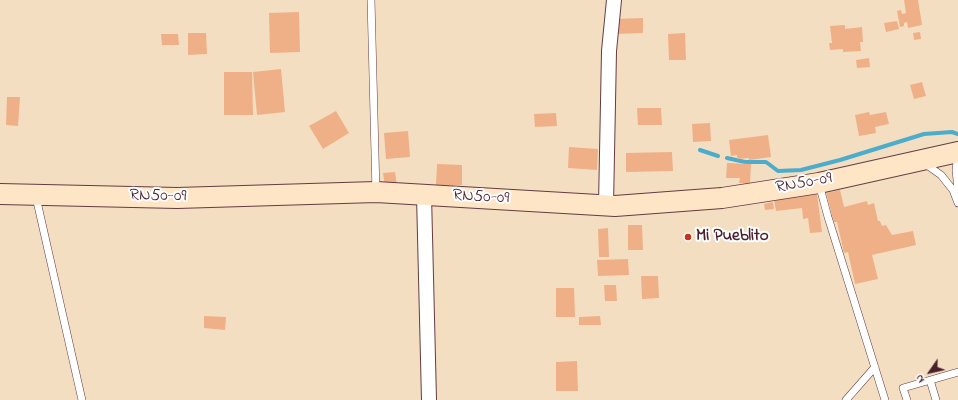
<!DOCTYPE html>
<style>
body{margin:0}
#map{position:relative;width:958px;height:400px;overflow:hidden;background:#f4dec2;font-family:"Indie Flower",sans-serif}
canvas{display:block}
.north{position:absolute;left:910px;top:352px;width:40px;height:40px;-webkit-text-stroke:3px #fff;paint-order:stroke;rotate:236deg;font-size:11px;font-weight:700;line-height:16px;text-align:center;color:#4a1f2b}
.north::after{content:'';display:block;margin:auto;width:14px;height:18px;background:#4a1f2b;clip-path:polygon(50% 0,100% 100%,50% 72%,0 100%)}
</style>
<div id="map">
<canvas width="958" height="400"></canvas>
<div class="north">N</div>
</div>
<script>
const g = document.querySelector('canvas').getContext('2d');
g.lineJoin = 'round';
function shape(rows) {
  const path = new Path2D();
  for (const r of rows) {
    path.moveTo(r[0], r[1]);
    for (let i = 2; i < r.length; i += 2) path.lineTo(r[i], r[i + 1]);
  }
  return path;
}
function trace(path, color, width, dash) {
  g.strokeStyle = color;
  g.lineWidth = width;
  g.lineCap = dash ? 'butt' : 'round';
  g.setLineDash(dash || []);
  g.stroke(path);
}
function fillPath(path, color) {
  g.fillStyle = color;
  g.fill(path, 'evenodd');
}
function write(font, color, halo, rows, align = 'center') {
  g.font = font + ' "Indie Flower",sans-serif';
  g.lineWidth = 4;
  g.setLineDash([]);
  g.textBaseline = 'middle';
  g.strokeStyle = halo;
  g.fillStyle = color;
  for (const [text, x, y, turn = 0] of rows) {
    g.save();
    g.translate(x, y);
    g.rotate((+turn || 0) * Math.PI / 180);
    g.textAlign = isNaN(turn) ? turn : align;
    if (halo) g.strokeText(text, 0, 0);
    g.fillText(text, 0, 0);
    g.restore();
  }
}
trace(shape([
 [700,150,718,156],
 [727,158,745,162,766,162,778,171,801,170,840,160,924,134,952,132,958,134]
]), '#4caccb', 4);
fillPath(shape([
 [904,0,918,0,922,25,908,28,907,22,904,23,904,26,900,27,897,11,901,10,902,14,906,13],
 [299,12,300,52,270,53,269,13],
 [643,18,643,33,615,34,614,19],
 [897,21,899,29,886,32,884,23],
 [845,25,845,29,862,27,863,42,860,42,861,51,843,52,843,49,830,50,829,43,832,43,830,26],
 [920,32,921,39,914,40,913,33],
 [188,33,206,33,207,54,188,55],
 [685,33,686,60,669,60,668,34],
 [161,34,178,34,179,45,162,45],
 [869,58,870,67,857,68,856,60],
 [281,69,285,112,257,115,253,72],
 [224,72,252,72,253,115,224,115],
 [922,82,926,96,914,99,910,85],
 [7,97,20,97,18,126,6,125],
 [637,108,661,108,662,125,638,125],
 [336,111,349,133,323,149,309,126],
 [869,112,870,115,886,112,889,124,875,127,876,133,859,136,855,115],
 [556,113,557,126,535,127,534,114],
 [710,123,711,141,693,142,692,124],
 [408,131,410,157,386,159,384,133],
 [768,135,771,157,749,160,749,158,737,159,737,155,731,156,729,140],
 [569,147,598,149,597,170,568,168],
 [672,152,673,171,626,172,626,153],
 [727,163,751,164,750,184,739,183,740,178,726,178],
 [437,164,462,165,462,185,436,185],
 [395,172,397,185,385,186,383,173],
 [840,190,844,207,867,201,868,205,874,203,878,221,880,221,882,226,886,225,892,235,913,231,916,245,872,255,878,279,855,284,848,252,844,253,837,222,834,222,826,193],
 [817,194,822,232,810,233,808,218,803,219,802,208,776,211,774,199],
 [773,202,774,209,765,210,764,204],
 [628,225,642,225,643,250,628,250],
 [608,228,609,257,599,257,598,229],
 [628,259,629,275,598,276,597,260],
 [641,276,658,276,659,298,642,299],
 [604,285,616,285,617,301,605,301],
 [556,288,574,288,575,317,556,317],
 [204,316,226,317,225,330,204,328],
 [600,316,601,325,579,325,579,317],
 [577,361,578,391,556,391,556,362]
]), '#efb088');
const lane = shape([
 [371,0,376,192],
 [958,154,956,170,958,190],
 [924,163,941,175,953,190,958,203],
 [819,184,828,217,885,400],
 [36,197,82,400],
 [930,380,936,400],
 [846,400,875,367],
 [907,400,903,388,958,372]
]);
const street = shape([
 [424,195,429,400],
 [606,205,609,51,614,0]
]);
const secondary = shape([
 [0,194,177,198,376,192,615,206,722,198,819,183,958,152]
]);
trace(lane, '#643c42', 8);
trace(street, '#643c42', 16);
trace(secondary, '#643c42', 22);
trace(lane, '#fff', 7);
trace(street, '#fff', 14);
trace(secondary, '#fde5c5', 20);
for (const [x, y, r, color] of [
 [688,237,4,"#c8321e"]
]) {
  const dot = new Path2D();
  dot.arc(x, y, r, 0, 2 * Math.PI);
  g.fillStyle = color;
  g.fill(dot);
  trace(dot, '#fff', 1.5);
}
write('17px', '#4a1f2b', '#fff', [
 ["RN50-09",804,184,-10],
 ["RN50-09",158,197,1],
 ["RN50-09",481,198,3]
]);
write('bold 17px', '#4a1f2b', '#fff', [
 ["Mi Pueblito",696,237]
], 'left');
</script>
